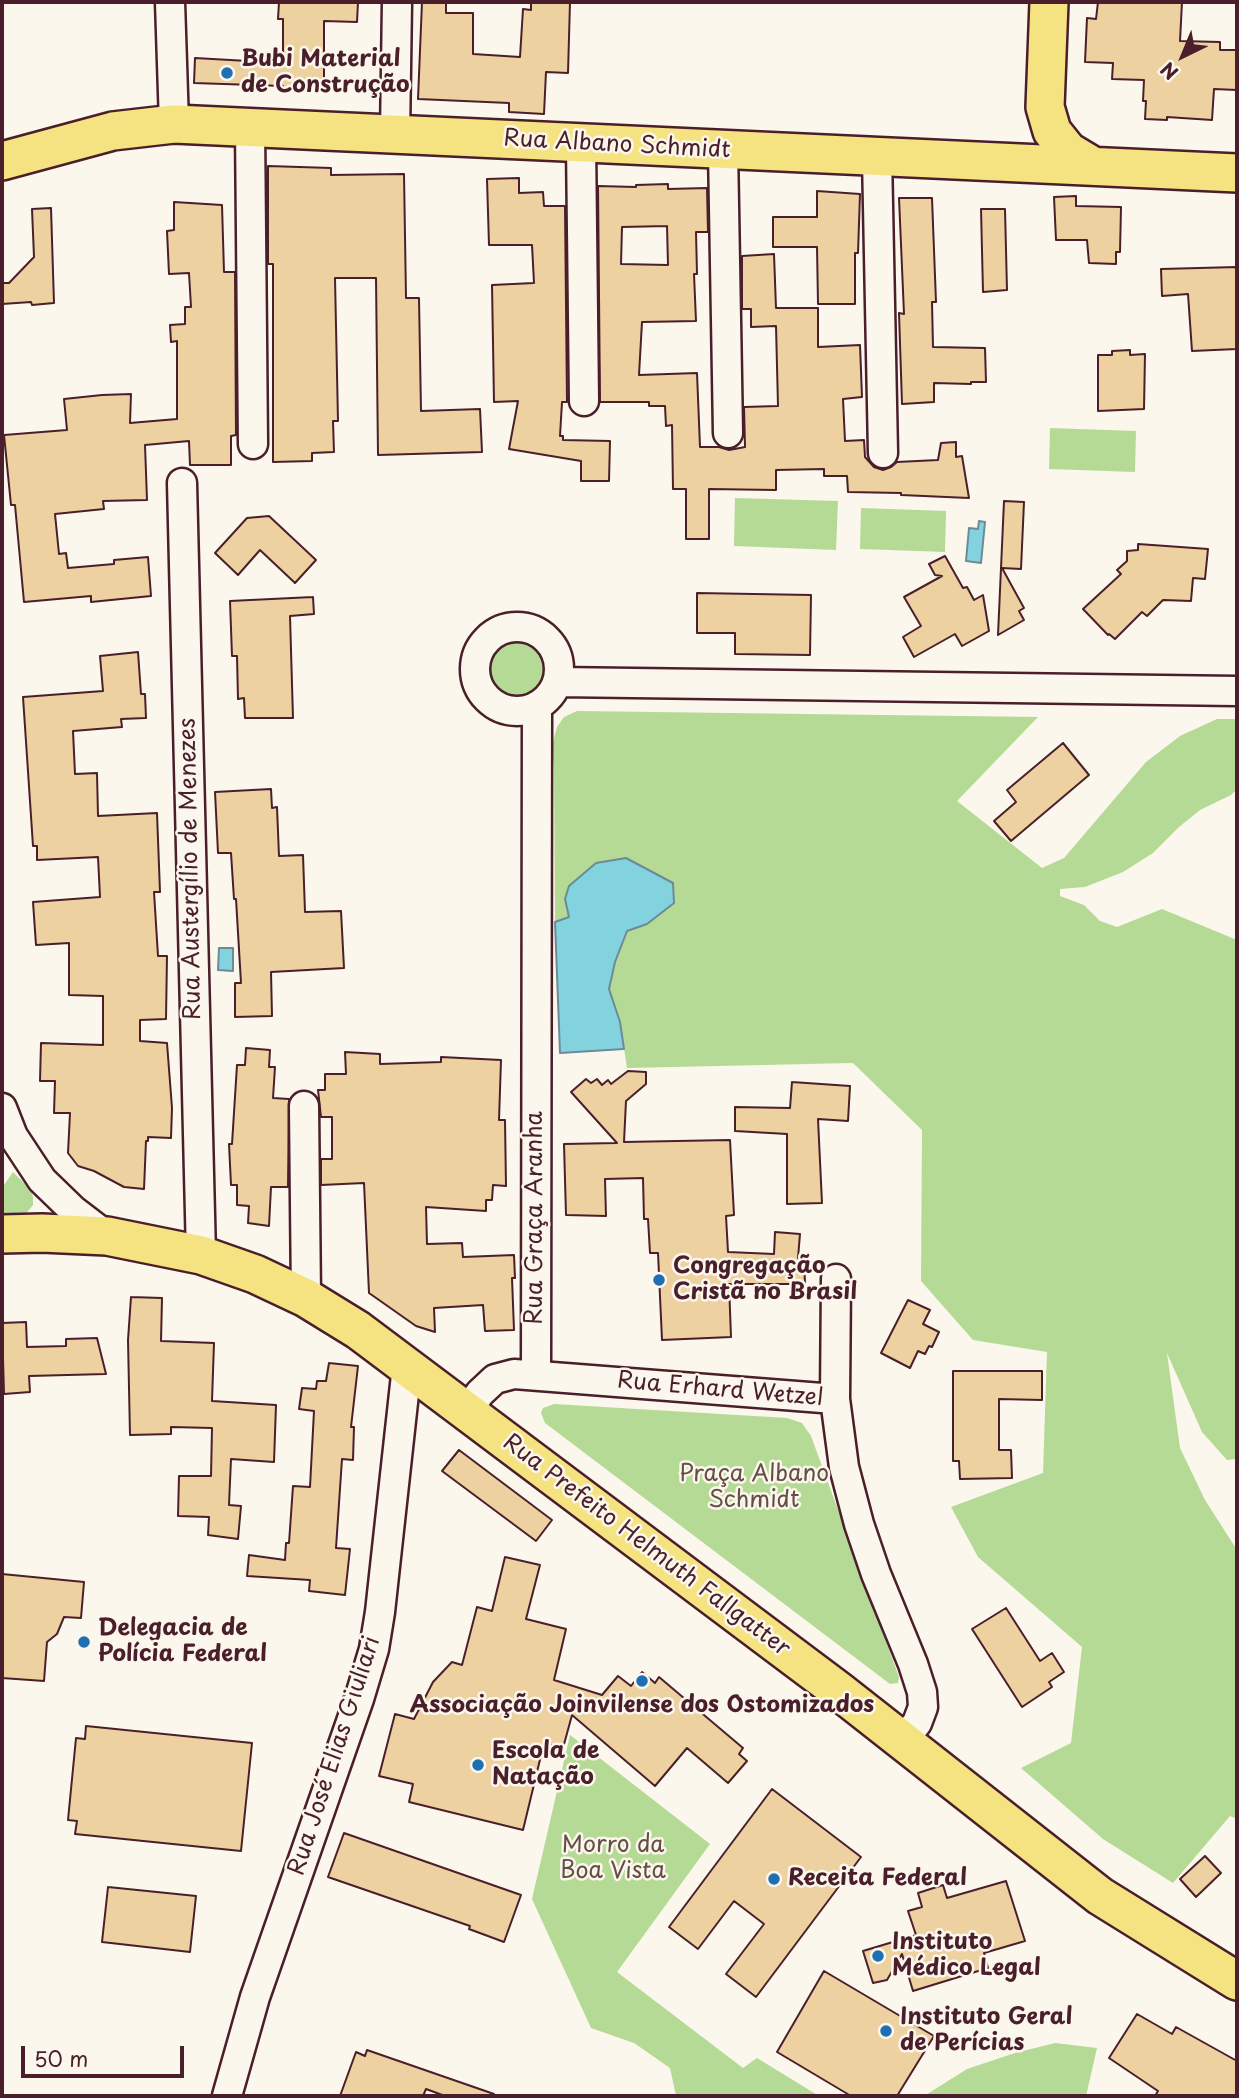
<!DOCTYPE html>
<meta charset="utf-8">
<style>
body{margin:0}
#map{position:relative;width:1239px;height:2098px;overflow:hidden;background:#fbf7ec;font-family:"Playpen Sans",sans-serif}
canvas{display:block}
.frame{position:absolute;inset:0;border:4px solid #4a1f2b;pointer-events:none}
.north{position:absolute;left:1148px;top:21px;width:70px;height:70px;-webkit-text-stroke:5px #fbf7ec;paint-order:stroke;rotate:223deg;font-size:19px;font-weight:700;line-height:28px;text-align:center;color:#4a1f2b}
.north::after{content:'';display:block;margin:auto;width:24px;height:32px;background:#4a1f2b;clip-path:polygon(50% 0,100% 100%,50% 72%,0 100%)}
.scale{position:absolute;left:21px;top:2046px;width:163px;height:32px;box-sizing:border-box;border:4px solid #4a1f2b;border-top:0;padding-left:9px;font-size:21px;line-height:24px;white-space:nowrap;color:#4a1f2b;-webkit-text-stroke:5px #fbf7ec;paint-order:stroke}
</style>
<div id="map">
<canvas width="1239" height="2098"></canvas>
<div class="frame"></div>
<div class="north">N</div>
<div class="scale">50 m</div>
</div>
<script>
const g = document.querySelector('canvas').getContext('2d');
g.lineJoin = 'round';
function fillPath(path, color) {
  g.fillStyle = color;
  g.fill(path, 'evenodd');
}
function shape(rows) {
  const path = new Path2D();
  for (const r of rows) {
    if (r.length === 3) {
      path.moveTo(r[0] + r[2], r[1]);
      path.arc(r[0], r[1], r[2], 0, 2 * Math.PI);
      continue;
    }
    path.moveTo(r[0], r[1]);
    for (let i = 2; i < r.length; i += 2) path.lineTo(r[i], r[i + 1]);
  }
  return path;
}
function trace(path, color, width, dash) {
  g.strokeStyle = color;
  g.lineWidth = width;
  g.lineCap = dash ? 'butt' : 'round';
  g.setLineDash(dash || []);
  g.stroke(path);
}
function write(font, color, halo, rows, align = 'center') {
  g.font = font + ' "Playpen Sans",sans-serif';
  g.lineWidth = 5;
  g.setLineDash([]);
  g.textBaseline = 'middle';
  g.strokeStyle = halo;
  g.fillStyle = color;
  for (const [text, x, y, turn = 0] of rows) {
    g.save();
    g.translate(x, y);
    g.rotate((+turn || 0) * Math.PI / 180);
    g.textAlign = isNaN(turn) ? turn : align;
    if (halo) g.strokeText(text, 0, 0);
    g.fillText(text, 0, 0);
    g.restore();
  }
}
fillPath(shape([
 [1050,428,1136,431,1135,472,1049,469],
 [735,498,838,501,836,550,734,546],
 [861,508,946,511,945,552,860,549],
 [517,669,36],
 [577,711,1038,717,957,801,1042,868,1064,858,1146,762,1180,736,1217,719,1237,719,1237,789,1231,795,1200,810,1179,827,1153,853,1123,872,1085,887,1060,889,1060,896,1084,905,1100,921,1117,927,1162,909,1237,940,1237,1459,1227,1460,1202,1432,1167,1353,1180,1448,1205,1500,1237,1550,1237,1819,1230,1816,1173,1883,1103,1839,1021,1768,1071,1743,1082,1647,978,1557,951,1507,1043,1473,1047,1352,973,1340,921,1281,922,1130,853,1063,627,1068,620,1022,609,989,615,962,627,931,647,924,565,899,570,917,555,922,554,768,552,745,557,727,564,717],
 [13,1172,31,1190,33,1197,33,1205,24,1216,9,1217,2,1211,2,1188],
 [554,1404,787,1418,802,1423,811,1436,899,1677,898,1683,890,1684,545,1423,541,1413,543,1408],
 [570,1735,710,1844,617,1972,743,2068,757,2058,819,2096,676,2096,670,2068,634,2043,591,2028,532,1899],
 [1055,2043,1097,2048,1086,2096,924,2096,967,2069,1015,2053]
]), '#b5da95');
const water = shape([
 [979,521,985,522,981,563,966,561,969,528,978,529,979,521],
 [626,858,673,883,674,903,647,924,627,931,615,962,609,989,620,1022,624,1049,560,1053,555,922,569,917,565,899,569,886,596,863,626,858],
 [219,948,233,948,233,971,218,970,219,948]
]);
fillPath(water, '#83d3df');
trace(water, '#6c8b97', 2);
const building = shape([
 [279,2,358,2,357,22,324,21,324,91,283,91,283,86,194,83,195,58,283,63,283,19,278,19,279,2],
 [422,2,446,2,446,13,473,13,473,54,520,57,523,9,531,10,531,2,570,2,568,73,546,72,544,114,509,112,509,103,418,99,422,2],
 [1098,2,1182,2,1180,41,1220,42,1220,50,1237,50,1237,90,1214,89,1212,120,1167,117,1167,120,1145,119,1146,101,1143,101,1144,80,1112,79,1113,63,1085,62,1087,18,1096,19,1098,2],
 [268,166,331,168,331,175,404,174,406,298,419,298,421,411,480,409,482,452,378,455,376,278,335,278,338,421,333,421,334,452,312,453,312,461,273,462,273,264,268,264,268,166],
 [519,178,519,193,543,192,544,206,565,206,567,402,562,402,560,436,563,436,563,440,610,441,609,481,581,481,581,461,509,449,518,401,494,402,492,285,534,283,532,245,489,245,487,179,519,178],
 [668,184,668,189,707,188,708,232,696,232,697,274,694,274,696,321,642,322,639,375,697,373,700,447,719,447,729,450,745,447,744,407,778,406,776,326,751,327,751,309,742,309,742,256,774,254,776,308,818,308,818,347,860,345,862,397,843,399,845,441,864,440,865,457,874,467,883,470,891,467,897,462,938,460,941,443,956,442,956,457,962,456,969,498,901,495,901,493,848,492,847,476,824,476,824,469,776,470,776,490,709,489,709,539,686,539,686,489,673,489,672,425,666,426,665,406,649,406,649,402,600,402,598,186,636,187,636,185,668,184],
 [667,226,668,265,621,264,622,227,667,226],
 [817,191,860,194,858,253,855,253,855,304,818,304,817,247,773,247,773,217,817,217,817,191],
 [1076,196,1076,206,1121,207,1120,252,1116,252,1116,264,1089,263,1087,240,1056,240,1054,197,1076,196],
 [899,198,932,198,936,302,932,302,933,347,985,348,986,382,971,382,971,384,934,383,934,402,902,404,899,313,904,314,899,198],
 [174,202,222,205,224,272,235,272,236,435,231,436,231,465,190,465,189,441,145,445,147,500,103,501,104,509,55,514,59,554,66,553,68,568,114,564,114,560,148,557,151,596,91,602,91,596,24,602,15,505,11,505,4,435,67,430,64,399,102,395,131,394,130,423,177,419,177,341,171,342,170,325,185,324,185,307,191,307,189,273,169,274,167,231,174,230,174,202],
 [51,208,54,303,32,305,31,302,2,304,2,283,9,283,34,257,32,209,51,208],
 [981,209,1005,209,1007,290,983,292,981,209],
 [1237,267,1237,349,1192,351,1188,294,1162,296,1161,269,1237,267],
 [1130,350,1130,355,1145,354,1144,409,1098,411,1098,355,1112,355,1112,351,1130,350],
 [1004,501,1024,502,1021,569,1002,568,1024,608,1019,611,1024,620,998,635,1004,501],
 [269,516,316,560,295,583,260,550,238,575,215,553,247,518,269,516],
 [1138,544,1208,549,1205,579,1193,578,1191,601,1163,600,1147,616,1142,612,1115,639,1109,634,1108,635,1083,609,1121,574,1117,570,1127,561,1127,551,1138,550,1138,544],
 [945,556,963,588,967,587,974,600,983,595,989,631,962,646,955,634,914,657,903,637,921,626,904,597,942,576,935,575,929,564,945,556],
 [697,593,811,595,810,655,735,654,735,633,697,633,697,593],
 [313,597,314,614,290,616,293,718,245,718,244,698,238,699,237,656,232,656,230,601,313,597],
 [138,652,141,694,145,694,146,718,121,719,122,727,73,731,75,774,97,773,98,816,157,813,160,892,154,892,158,956,167,956,166,1019,140,1020,140,1041,167,1043,172,1108,171,1138,148,1137,148,1141,146,1141,144,1189,124,1187,94,1171,78,1166,68,1153,70,1113,54,1113,55,1081,40,1081,41,1043,103,1045,103,996,69,995,69,943,36,945,33,902,100,897,98,857,37,860,37,846,33,846,23,697,103,691,100,656,138,652],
 [1063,743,1089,775,1011,841,994,821,1016,802,1007,790,1063,743],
 [271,789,272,808,277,807,279,856,303,855,305,912,341,911,344,968,271,972,272,1016,235,1017,235,983,241,983,236,899,234,899,231,853,218,853,215,792,271,789],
 [246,1048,270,1050,269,1067,275,1067,273,1098,289,1099,288,1187,271,1187,269,1226,248,1223,249,1206,237,1205,237,1185,231,1185,229,1144,232,1144,237,1065,245,1065,246,1048],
 [345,1052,380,1054,380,1064,441,1062,441,1057,501,1060,499,1120,505,1120,506,1186,493,1185,492,1200,486,1200,486,1211,426,1207,427,1244,462,1243,463,1257,514,1255,515,1278,512,1278,514,1330,485,1331,483,1305,434,1308,435,1332,416,1326,369,1293,364,1183,321,1185,321,1159,332,1159,332,1117,321,1117,318,1090,325,1090,325,1074,346,1074,345,1052],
 [628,1071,646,1072,646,1084,626,1101,624,1142,730,1140,734,1215,726,1216,728,1252,774,1254,775,1232,800,1234,798,1258,804,1258,805,1284,729,1284,731,1337,662,1340,658,1253,650,1253,648,1219,644,1219,643,1178,605,1179,606,1216,566,1215,564,1144,617,1143,571,1092,586,1079,591,1083,597,1079,602,1085,608,1080,611,1084,628,1071],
 [792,1082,850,1086,848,1121,818,1119,822,1203,787,1204,787,1134,735,1131,735,1107,790,1108,792,1082],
 [131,1297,162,1298,161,1341,214,1343,212,1401,276,1405,274,1462,231,1459,229,1505,241,1506,238,1539,208,1535,209,1517,178,1516,179,1476,211,1476,212,1428,171,1427,171,1434,130,1435,128,1340,131,1297],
 [908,1300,930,1310,923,1324,939,1332,932,1347,929,1346,925,1354,918,1351,910,1368,881,1353,908,1300],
 [26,1322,27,1347,66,1346,66,1339,97,1338,106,1374,29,1376,30,1392,4,1394,2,1323,26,1322],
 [329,1363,358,1366,351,1427,354,1427,353,1460,342,1459,336,1548,350,1549,345,1595,309,1591,310,1580,247,1576,249,1555,285,1560,286,1543,289,1543,293,1486,310,1487,314,1411,299,1409,302,1388,316,1389,317,1381,326,1381,329,1363],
 [953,1371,1042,1371,1042,1400,999,1399,999,1450,1011,1450,1012,1478,960,1479,959,1461,953,1461,953,1371],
 [459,1450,552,1520,536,1541,442,1471,459,1450],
 [505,1557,540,1565,526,1619,566,1629,554,1680,602,1695,618,1676,631,1686,642,1672,655,1683,659,1677,743,1748,739,1754,747,1761,728,1783,687,1748,655,1786,572,1715,563,1748,544,1743,523,1830,409,1802,413,1784,379,1776,395,1714,414,1719,433,1682,452,1662,462,1665,477,1607,492,1611,505,1557],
 [2,1574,84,1582,81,1618,64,1617,57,1634,47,1642,44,1681,2,1678,2,1574],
 [1006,1608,1040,1661,1052,1653,1064,1672,1049,1682,1052,1687,1022,1707,972,1629,1006,1608],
 [86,1726,252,1743,241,1851,75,1834,77,1821,68,1820,76,1738,85,1739,86,1726],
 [772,1789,861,1857,756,1997,726,1974,764,1924,734,1901,698,1949,669,1927,772,1789],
 [344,1833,521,1895,504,1942,469,1929,470,1926,328,1877,344,1833],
 [1205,1856,1221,1873,1196,1897,1180,1879,1205,1856],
 [1006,1881,1025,1941,984,1953,988,1968,913,1991,902,1954,887,1980,873,1983,863,1951,916,1935,908,1911,922,1907,918,1893,943,1885,947,1898,1006,1881],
 [108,1887,196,1896,190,1952,102,1942,108,1887],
 [824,1971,934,2036,897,2096,851,2096,777,2052,824,1971],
 [1137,2014,1172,2034,1176,2027,1237,2061,1237,2096,1155,2096,1158,2091,1109,2058,1137,2014],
 [367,2050,494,2094,493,2096,445,2096,426,2089,423,2096,340,2096,356,2052,365,2056,367,2050]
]);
fillPath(building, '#edd1a1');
trace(building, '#4a1f2b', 2);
const minor = shape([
 [170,2,174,124],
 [250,127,253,444],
 [395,134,397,2],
 [581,143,584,401],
 [723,149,728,433],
 [877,156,883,453],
 [182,483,201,1255],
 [517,669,42],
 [558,682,1237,691],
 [304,1106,306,1298],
 [2,1108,13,1136,42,1180,73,1210,107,1236],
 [536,1375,537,707],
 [835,1399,836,1279],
 [467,1411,480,1393,495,1379,514,1374,835,1399,844,1467,859,1524,876,1574,913,1664,922,1692,923,1707,917,1723,902,1741],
 [227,2096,255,1997,359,1699,374,1649,380,1612,407,1366]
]);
const major = shape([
 [1049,2,1045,107,1052,131,1068,151,1093,166],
 [2,161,113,131,174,124,1237,173],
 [2,1234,42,1233,107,1236,201,1255,255,1274,306,1298,358,1330,839,1691,1100,1896,1237,1981]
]);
trace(minor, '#4a1f2b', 33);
trace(major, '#4a1f2b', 42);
trace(minor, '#fbf7ec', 28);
trace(major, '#f5e382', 37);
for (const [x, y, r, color] of [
 [227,73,7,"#1f6fb2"],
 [659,1280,7,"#1f6fb2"],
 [84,1642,7,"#1f6fb2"],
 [642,1681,7,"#1f6fb2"],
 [478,1765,7,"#1f6fb2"],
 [774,1879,7,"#1f6fb2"],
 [878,1956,7,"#1f6fb2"],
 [886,2031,7,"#1f6fb2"]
]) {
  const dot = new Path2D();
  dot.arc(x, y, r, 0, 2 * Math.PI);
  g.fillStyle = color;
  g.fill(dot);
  trace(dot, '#fbf7ec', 2.5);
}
write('bold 23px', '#4a1f2b', '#fbf7ec', [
 ["Bubi Material",241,60],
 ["de Construção",241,86],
 ["Congregação",673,1267],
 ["Cristã no Brasil",673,1293],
 ["Delegacia de",98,1629],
 ["Polícia Federal",98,1655],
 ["Associação Joinvilense dos Ostomizados",642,1706,"center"],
 ["Escola de",492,1752],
 ["Natação",492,1778],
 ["Receita Federal",788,1879],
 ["Instituto",892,1943],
 ["Médico Legal",892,1969],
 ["Instituto Geral",900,2018],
 ["de Perícias",900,2044]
], 'left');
write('23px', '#4a1f2b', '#fbf7ec', [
 ["Rua Albano Schmidt",617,145,3],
 ["Rua Austergílio de Menezes",191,869,-91],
 ["Rua Graça Aranha",536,1218,-90],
 ["Rua Erhard Wetzel",720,1390,5],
 ["Rua Prefeito Helmuth Fallgatter",646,1546,37],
 ["Rua José Elias Giuliari",335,1756,-72]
]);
write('23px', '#654e46', '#fbf7ec', [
 ["Praça Albano",754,1475],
 ["Schmidt",754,1501],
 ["Morro da",613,1846],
 ["Boa Vista",613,1872]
]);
</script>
